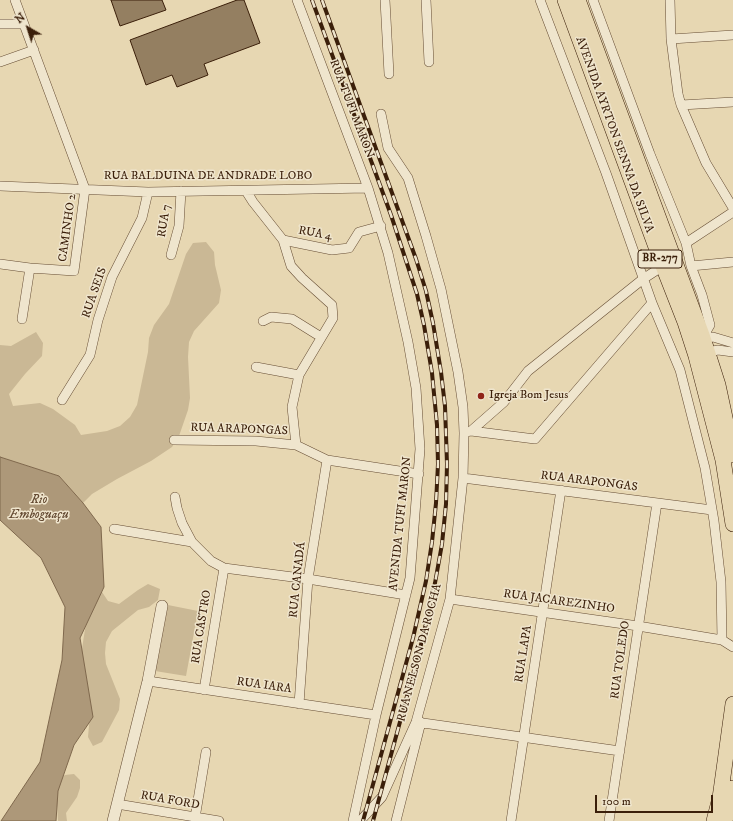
<!DOCTYPE html>
<meta charset="utf-8">
<style>
body{margin:0}
#map{position:relative;width:733px;height:821px;overflow:hidden;background:#e7d7b2;font-family:"IM FELL DW Pica",serif}
canvas{display:block}
.north{position:absolute;left:8px;top:8px;width:40px;height:40px;-webkit-text-stroke:3px #efe5cd;paint-order:stroke;rotate:321deg;font-size:11px;font-weight:700;line-height:16px;text-align:center;color:#3b1f0a}
.north::after{content:'';display:block;margin:auto;width:14px;height:18px;background:#3b1f0a;clip-path:polygon(50% 0,100% 100%,50% 72%,0 100%)}
.scale{position:absolute;left:595px;top:795px;width:118px;height:18px;box-sizing:border-box;border:2px solid #3b1f0a;border-top:0;padding-left:5px;font-size:12px;line-height:14px;white-space:nowrap;color:#3b1f0a;-webkit-text-stroke:3px #efe5cd;paint-order:stroke}
</style>
<div id="map">
<canvas width="733" height="821"></canvas>
<div class="north">N</div>
<div class="scale">100 m</div>
</div>
<script>
const g = document.querySelector('canvas').getContext('2d');
g.lineJoin = 'round';
function fillPath(path, color) {
  g.fillStyle = color;
  g.fill(path, 'evenodd');
}
function shape(rows) {
  const path = new Path2D();
  for (const r of rows) {
    path.moveTo(r[0], r[1]);
    for (let i = 2; i < r.length; i += 2) path.lineTo(r[i], r[i + 1]);
  }
  return path;
}
function trace(path, color, width, dash) {
  g.strokeStyle = color;
  g.lineWidth = width;
  g.lineCap = dash ? 'butt' : 'round';
  g.setLineDash(dash || []);
  g.stroke(path);
}
function write(font, color, halo, rows, align = 'center') {
  g.font = font + ' "IM FELL DW Pica",serif';
  g.lineWidth = 3;
  g.setLineDash([]);
  g.textBaseline = 'middle';
  g.strokeStyle = halo;
  g.fillStyle = color;
  for (const [text, x, y, turn = 0] of rows) {
    g.save();
    g.translate(x, y);
    g.rotate((+turn || 0) * Math.PI / 180);
    g.textAlign = isNaN(turn) ? turn : align;
    if (halo) g.strokeText(text, 0, 0);
    g.fillText(text, 0, 0);
    g.restore();
  }
}
fillPath(shape([
 [206,242,214,252,215,265,221,290,219,303,194,331,189,342,188,357,190,398,188,410,179,436,172,447,151,461,117,479,92,494,83,503,59,476,0,457,0,345,11,346,36,332,43,343,42,356,25,374,9,394,13,406,40,403,53,409,75,425,81,435,107,431,120,426,130,417,137,405,148,352,149,338,154,325,169,304,186,254,193,243],
 [148,584,160,589,158,600,149,607,138,610,112,631,106,642,105,653,106,664,120,699,119,710,102,742,93,746,88,737,90,714,81,655,90,597,102,592,108,601,119,604,138,590],
 [168,605,198,611,186,676,155,671],
 [74,774,80,780,80,788,77,797,66,813,67,821,58,821,56,789,58,780,65,775]
]), '#cab895');
const water = shape([
 [0,457,59,476,83,503,101,527,104,587,80,638,93,717,74,745,58,791,56,821,1,821,40,762,62,660,65,607,41,558,0,520,0,457]
]);
fillPath(water, '#ad9879');
trace(water, '#7f684d', 1);
const building = shape([
 [111,0,162,0,166,10,120,26,111,0],
 [237,0,244,0,260,43,204,64,208,75,177,87,172,75,146,85,130,40,237,0]
]);
fillPath(building, '#947f61');
trace(building, '#3b1f0a', 1);
const minor = shape([
 [297,0,368,188,388,253,408,342,416,388,420,449,410,578,376,715,353,821],
 [385,0,389,74],
 [426,0,429,62],
 [540,0,606,173,652,303,680,370,705,468,714,521,721,582,722,640],
 [593,0,650,154,686,243,691,266,702,295,710,325,703,337],
 [670,0,671,39,678,94,681,105,706,163,733,208],
 [0,24,23,24],
 [671,39,733,35],
 [0,62,34,50],
 [681,105,733,102],
 [0,186,148,192,368,188],
 [246,191,253,202,283,240,291,266,302,278,332,305,333,318,299,375,292,407,296,445],
 [283,240,332,250,349,248,359,232,381,226],
 [686,243,733,212],
 [171,255,179,226,181,191],
 [0,264,30,268,74,271,85,189,15,0],
 [691,266,733,262],
 [22,319,30,268],
 [263,321,271,317,292,319,321,337],
 [700,338,713,337,733,343],
 [703,353,718,350,733,352],
 [256,367,299,375],
 [62,400,90,355,98,320,112,277,142,218,148,192],
 [471,431,504,402,528,371,643,279,663,266],
 [467,432,471,431,535,439,652,303],
 [174,440,256,441,296,445,327,460,419,474],
 [463,478,712,510],
 [175,497,177,508,182,523,192,542,211,561,224,568,308,579,406,595],
 [114,529,192,542],
 [450,599,638,626,722,640,733,647],
 [148,681,376,715],
 [204,690,224,568],
 [299,704,308,579,327,460],
 [416,722,620,751],
 [117,804,219,821],
 [195,818,206,752],
 [360,821,382,797,416,722,450,599,463,478,464,433,463,407,458,372,441,289,426,236,408,178,388,148,381,114],
 [396,821,421,722],
 [511,821,561,490],
 [609,821,657,503]
]);
const tertiary = shape([
 [113,821,148,681,162,606]
]);
const trunk = shape([
 [565,0,663,266,685,322,696,356,723,460,733,524],
 [578,0,702,335,718,385,733,455],
 [714,821,720,798,733,704],
 [725,821,733,788]
]);
trace(minor, '#664d34', 10);
trace(tertiary, '#664d34', 12);
trace(trunk, '#3b1f0a', 16);
trace(minor, '#efe5cd', 9);
trace(tertiary, '#efe5cd', 11);
trace(trunk, '#e7d7b2', 15);
const rail = shape([
 [312,0,391,215,417,294,424,325,432,373,437,425,438,464,436,503,432,542,426,581,413,638,363,821],
 [322,0,416,259,426,291,433,323,441,372,445,406,447,464,446,504,442,544,435,583,422,641,373,821]
]);
trace(rail, '#3b1f0a', 4);
trace(rail, '#efe5cd', 2.5, [8]);
for (const [x, y, r, color] of [
 [481,396,4,"#8f2418"]
]) {
  const dot = new Path2D();
  dot.arc(x, y, r, 0, 2 * Math.PI);
  g.fillStyle = color;
  g.fill(dot);
  trace(dot, '#efe5cd', 1.5);
}
for (const [x, y, w] of [
 [660,259,44]
]) {
  const box = new Path2D();
  box.roundRect(x - w / 2, y - 9, w, 18, 3);
  g.fillStyle = '#efe5cd';
  g.fill(box);
  trace(box, '#3b1f0a', 1);
}
write('bold 11px', '#3b1f0a', null, [
 ["BR-277",660,259]
]);
write('12px', '#3b1f0a', '#efe5cd', [
 ["RUA TUFI MARON",351,109,69],
 ["AVENIDA AYRTON SENNA DA SILVA",614,135,70],
 ["RUA BALDUINA DE ANDRADE LOBO",208,177],
 ["RUA 7",165,221,-81],
 ["CAMINHO 2",68,228,-82],
 ["RUA 4",315,234,10],
 ["RUA SEIS",95,293,-71],
 ["RUA ARAPONGAS",239,430,2],
 ["RUA ARAPONGAS",589,482,7],
 ["AVENIDA TUFI MARON",401,524,-84],
 ["RUA CANADÁ",298,580,-84],
 ["RUA JACAREZINHO",559,602,8],
 ["RUA CASTRO",202,627,-81],
 ["RUA NELSON DA ROCHA",420,653,-75],
 ["RUA LAPA",524,654,-81],
 ["RUA TOLEDO",621,660,-82],
 ["RUA IARA",264,686,8],
 ["RUA FORD",170,801,10]
]);
write('12px', '#3b1f0a', '#efe5cd', [
 ["Igreja Bom Jesus",489,396]
], 'left');
write('italic 13px', '#634931', '#efe5cd', [
 ["Rio",39,500],
 ["Emboguaçu",39,515]
]);
</script>
